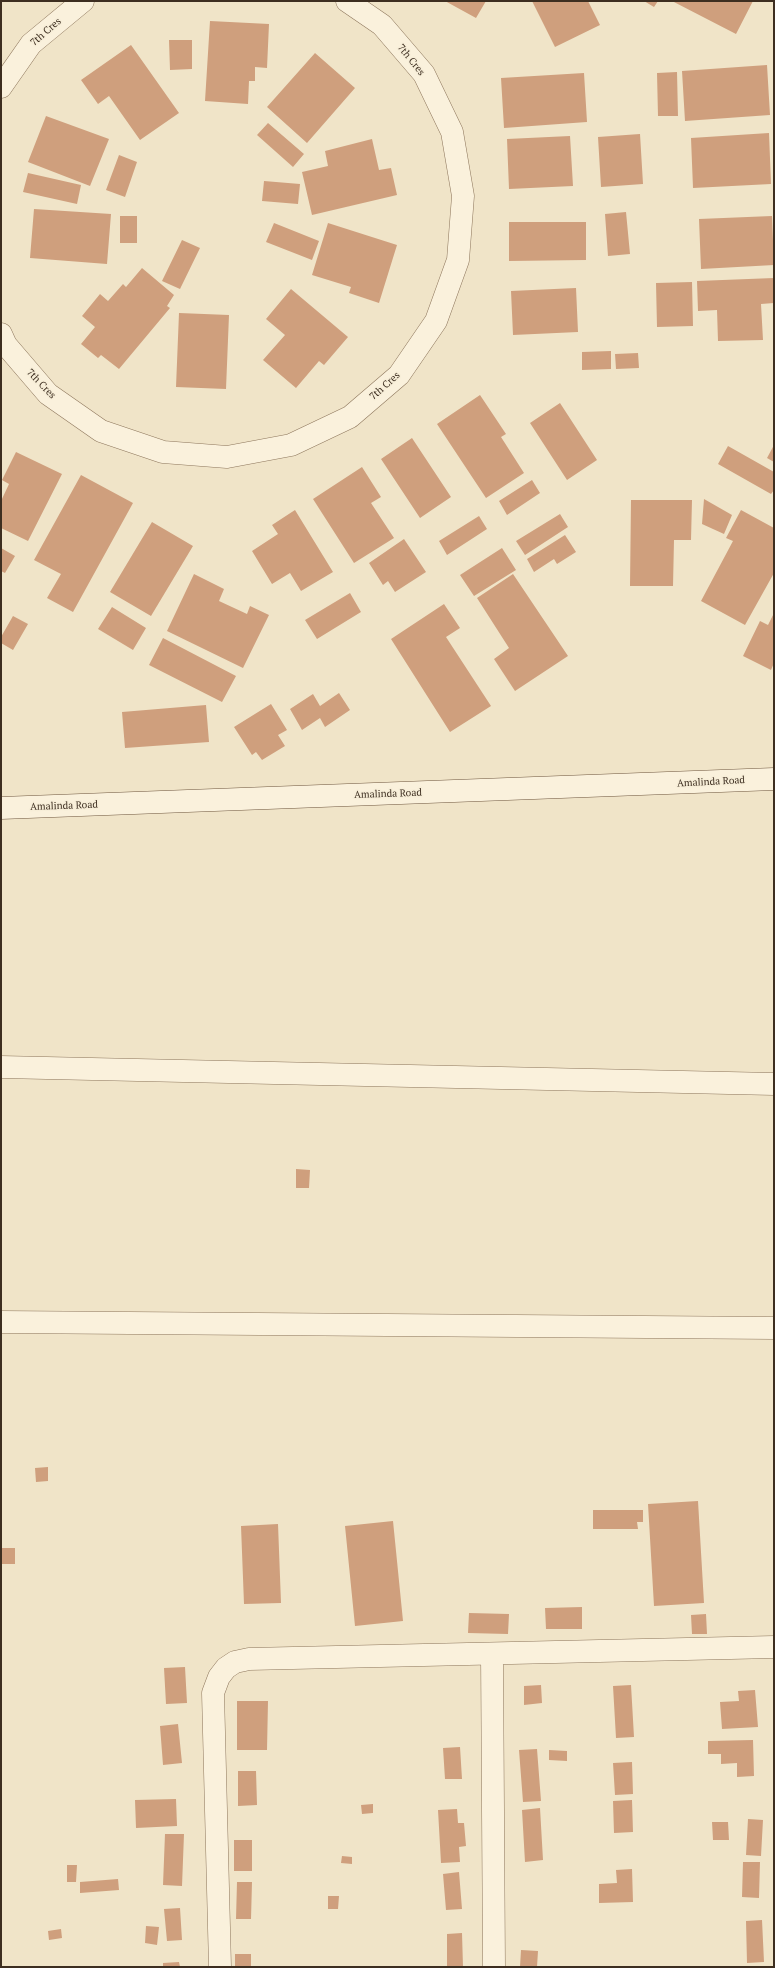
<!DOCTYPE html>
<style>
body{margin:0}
#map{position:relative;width:775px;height:1968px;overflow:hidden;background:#f0e4c8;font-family:"PT Serif",serif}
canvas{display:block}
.frame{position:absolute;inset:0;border:2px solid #3d2e20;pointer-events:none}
</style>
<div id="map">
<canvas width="775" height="1968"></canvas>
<div class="frame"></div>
</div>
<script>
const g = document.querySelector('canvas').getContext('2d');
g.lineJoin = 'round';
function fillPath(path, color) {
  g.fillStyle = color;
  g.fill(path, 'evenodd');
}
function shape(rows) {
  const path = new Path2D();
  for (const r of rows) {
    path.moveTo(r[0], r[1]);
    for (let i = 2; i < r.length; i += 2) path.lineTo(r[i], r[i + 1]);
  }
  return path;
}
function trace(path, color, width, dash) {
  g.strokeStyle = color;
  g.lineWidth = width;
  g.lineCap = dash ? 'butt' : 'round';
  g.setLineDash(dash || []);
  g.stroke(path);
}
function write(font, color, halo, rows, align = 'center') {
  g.font = font + ' "PT Serif",serif';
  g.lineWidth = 3;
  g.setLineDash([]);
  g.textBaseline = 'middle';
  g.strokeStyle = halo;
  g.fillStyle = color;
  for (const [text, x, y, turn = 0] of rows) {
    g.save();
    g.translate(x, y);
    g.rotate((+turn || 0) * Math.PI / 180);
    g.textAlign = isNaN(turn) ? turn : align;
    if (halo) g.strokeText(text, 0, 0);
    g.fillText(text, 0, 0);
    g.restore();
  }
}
fillPath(shape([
 [445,1,486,1,476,18],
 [532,1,588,1,600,25,555,47],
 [644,1,658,1,654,7],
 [672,1,753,1,736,34],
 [210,21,269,24,267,68,255,67,255,81,249,81,248,104,205,101],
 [169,40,192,40,192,69,170,70],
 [131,45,179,113,140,140,109,96,98,104,81,80],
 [315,53,355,88,307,143,267,107],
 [767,65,770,115,685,121,682,71],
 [677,72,678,116,658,116,657,73],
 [584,73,587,122,504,128,501,78],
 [46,116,109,139,90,186,28,162],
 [268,123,304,154,293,167,257,135],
 [769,133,771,184,693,188,691,138],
 [640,134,643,184,601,187,598,137],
 [570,136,573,186,509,189,507,139],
 [372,139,379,170,391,168,397,195,312,215,302,172,328,166,325,151],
 [119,155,137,162,125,197,106,190],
 [28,173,81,185,77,204,23,192],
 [264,181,300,184,298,204,262,201],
 [34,209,111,214,107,264,30,258],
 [626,212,630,254,608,256,605,214],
 [120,216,137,216,137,243,120,243],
 [772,216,774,265,701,269,699,219],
 [509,222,586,222,586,260,509,261],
 [274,223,319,241,312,260,266,242],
 [328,223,397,245,379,303,349,293,351,287,312,275],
 [182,240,200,248,180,289,162,281],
 [142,268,174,295,167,306,170,308,119,369,101,355,98,358,81,344,95,327,82,316,100,294,108,301,123,284,126,287],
 [774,278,774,303,761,304,763,340,718,341,717,310,698,311,697,281],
 [692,282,693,326,657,327,656,283],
 [576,288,578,332,513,335,511,291],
 [291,289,348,337,324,365,319,361,296,388,263,360,285,335,266,319],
 [179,313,229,315,226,389,176,387],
 [611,351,611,369,582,370,582,352],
 [638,353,639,368,616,369,615,354],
 [480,395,506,434,501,437,524,473,486,498,437,424],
 [560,403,597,460,567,480,530,423],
 [412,438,451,497,420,518,381,459],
 [774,445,774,462,767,458],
 [728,446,774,472,774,490,771,494,718,464],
 [16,452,62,474,28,541,1,528,1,501,9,484,2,480],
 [362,467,381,497,371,503,394,538,354,563,313,499],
 [81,475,133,503,73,612,47,598,61,574,34,560],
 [532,480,540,493,507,515,499,501],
 [704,499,732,515,724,534,702,524],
 [631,500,692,500,691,540,674,540,673,586,630,586],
 [295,510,333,572,301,591,290,573,272,584,252,551,278,534,272,525],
 [741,510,774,528,774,573,745,625,701,601,733,541,726,538],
 [560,514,568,527,525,555,516,541],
 [479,516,487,529,447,555,439,541],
 [152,522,193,546,151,616,110,592],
 [565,535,576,552,557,564,554,559,534,572,527,559],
 [404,539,426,572,395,592,388,581,383,585,369,563],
 [1,548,15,556,5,573,1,571],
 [502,548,516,570,474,596,460,575],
 [194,574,224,589,219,601,247,614,250,606,269,615,243,668,167,631],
 [513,574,568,656,515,691,494,659,509,648,477,598],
 [350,593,361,612,317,639,305,620],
 [444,604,460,628,446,637,491,706,450,732,391,639],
 [112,607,146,628,133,650,98,629],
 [774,613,774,663,771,670,743,656,760,621,768,625],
 [13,616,28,624,13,650,1,643,1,637],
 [163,638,236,676,222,702,149,665],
 [339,693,350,710,325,727,320,718,302,730,290,709,313,694,320,706],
 [271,704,287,730,278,735,285,746,262,760,256,752,252,755,234,727],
 [206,705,209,742,125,748,122,712],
 [296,1169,310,1170,309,1188,296,1188],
 [48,1467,48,1481,36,1482,35,1468],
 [698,1501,704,1603,654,1606,648,1504],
 [593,1510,643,1510,643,1522,637,1522,638,1529,593,1529],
 [393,1521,403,1621,355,1626,345,1526],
 [278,1524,281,1603,244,1604,241,1526],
 [1,1548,15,1548,15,1564,1,1564],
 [582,1607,582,1629,546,1629,545,1608],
 [469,1613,509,1614,508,1634,468,1633],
 [706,1614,707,1634,692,1634,691,1615],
 [185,1667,187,1703,166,1704,164,1668],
 [541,1685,542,1703,524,1705,524,1686],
 [631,1685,634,1737,616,1738,613,1686],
 [755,1690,758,1727,722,1729,720,1702,739,1701,738,1691],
 [237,1701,268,1701,267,1750,237,1750],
 [178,1724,182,1763,163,1765,160,1726],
 [753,1740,754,1776,737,1777,737,1763,721,1764,721,1754,708,1754,708,1741],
 [460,1747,462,1779,445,1779,443,1748],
 [537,1749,541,1801,523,1802,519,1750],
 [549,1750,567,1751,567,1761,549,1760],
 [632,1762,633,1794,615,1795,613,1763],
 [238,1771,256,1771,257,1805,238,1806],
 [176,1799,177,1826,136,1828,135,1800],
 [632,1800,633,1832,614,1833,613,1801],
 [373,1804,373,1813,362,1814,361,1805],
 [540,1808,543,1860,525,1862,522,1810],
 [457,1809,458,1823,464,1823,466,1846,459,1847,460,1862,441,1863,438,1810],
 [748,1819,763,1820,761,1856,746,1855],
 [712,1822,728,1822,729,1840,713,1840],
 [165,1834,184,1834,182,1886,163,1885],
 [234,1840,252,1840,252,1871,234,1871],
 [342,1856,352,1857,352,1864,341,1863],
 [743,1862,760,1862,759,1898,742,1897],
 [67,1865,77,1865,76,1882,67,1882],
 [632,1869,633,1902,599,1903,599,1884,617,1883,616,1870],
 [459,1872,462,1909,446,1910,443,1874],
 [118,1879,119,1890,80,1893,80,1882],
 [237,1882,252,1882,251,1919,236,1919],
 [328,1896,339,1896,338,1909,328,1909],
 [180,1908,182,1940,167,1941,164,1909],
 [762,1920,764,1962,747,1963,746,1921],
 [146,1926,159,1927,157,1945,145,1943],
 [61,1929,62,1938,49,1940,48,1931],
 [462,1933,463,1967,447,1967,447,1934],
 [521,1950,538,1951,537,1967,520,1967],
 [235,1954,251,1954,251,1967,235,1967],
 [179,1962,180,1967,163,1967,163,1963]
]), '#cf9f7d');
const street = shape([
 [1,87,31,44,83,1],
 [1,334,6,345,48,394,101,431,163,452,227,457,291,445,350,417,399,375,436,321,458,260,463,196,452,132,424,74,382,25,347,1],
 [1,1067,774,1084],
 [1,1322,774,1328],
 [492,1654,494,1967],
 [220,1967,213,1693,219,1677,226,1668,235,1662,249,1659,774,1647]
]);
const secondary = shape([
 [1,808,774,779]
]);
trace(street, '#8d765c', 23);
trace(secondary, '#6f573f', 23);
trace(street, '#faf1dc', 22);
trace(secondary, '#faf1dc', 22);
write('10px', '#3d2e20', '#f7eed8', [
 ["7th Cres",46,32,-41],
 ["7th Cres",411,60,51],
 ["7th Cres",41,384,46],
 ["7th Cres",385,386,-42],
 ["Amalinda Road",711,782,-3],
 ["Amalinda Road",388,794,-2],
 ["Amalinda Road",64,806,-2]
]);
</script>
